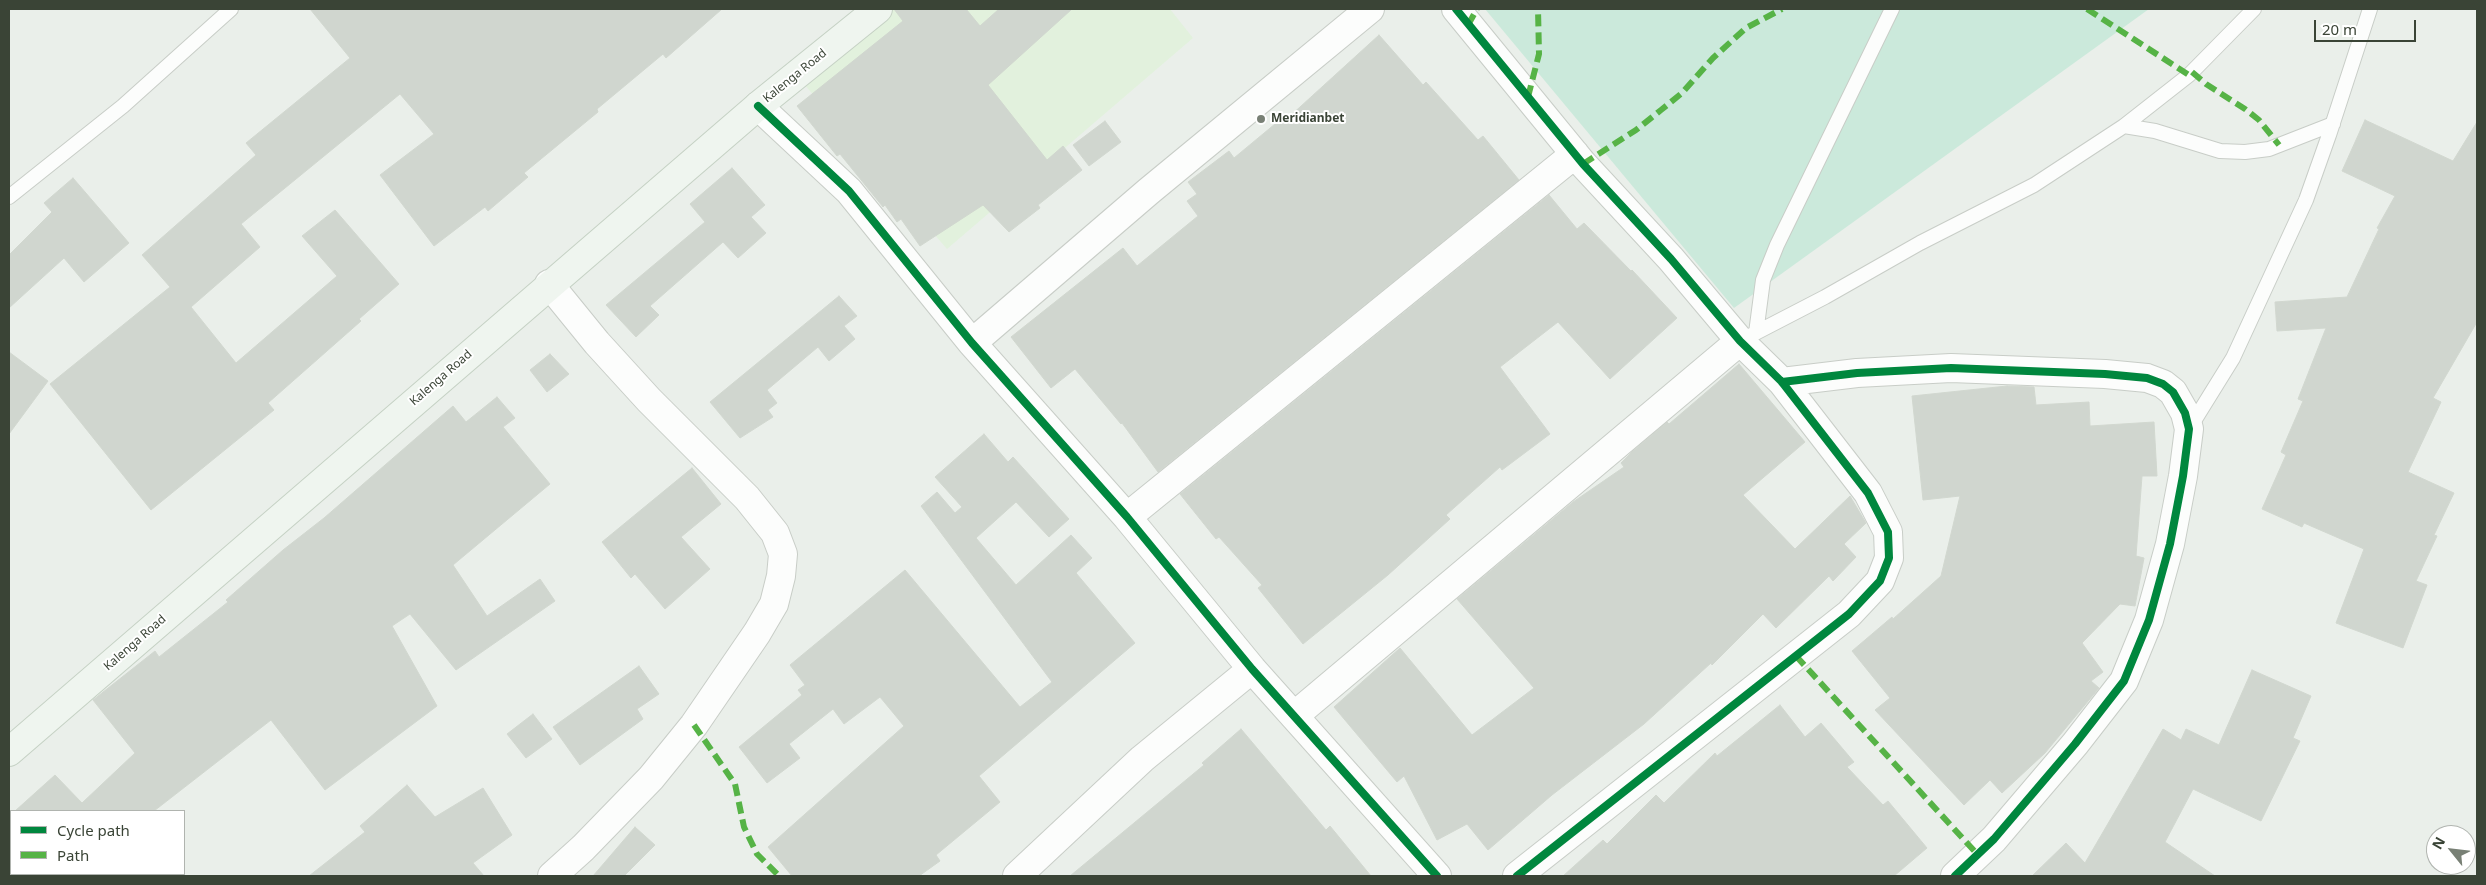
<!DOCTYPE html>
<style>
body{margin:0}
#map{position:relative;width:2486px;height:885px;overflow:hidden;background:#eaefea;font-family:"Noto Sans",sans-serif}
canvas{display:block}
.frame{position:absolute;inset:0;border:10px solid #3a4436;pointer-events:none}
.legend{position:absolute;left:10px;top:810px;width:175px;height:65px;box-sizing:border-box;background:#fff;border:1px solid #b0b4af;margin:0;padding:6px 9px;list-style:none;font-size:15px;color:#3a4436}
.legend li{display:flex;align-items:center;gap:10px;height:25px}
.legend b{width:25px;border:1px solid #b0b4af}
.north{position:absolute;left:2426px;top:825px;width:50px;height:50px;box-sizing:border-box;background:#fff;border:1px solid #b0b4af;border-radius:50%;rotate:299deg;font-size:14px;font-weight:700;line-height:20px;text-align:center;color:#3a4436}
.north::after{content:'';display:block;margin:auto;width:18px;height:22px;background:#788075;clip-path:polygon(50% 0,100% 100%,50% 72%,0 100%)}
.scale{position:absolute;left:2314px;top:20px;width:102px;height:22px;box-sizing:border-box;border:2px solid #3a4436;border-top:0;padding-left:6px;font-size:15px;line-height:18px;white-space:nowrap;color:#3a4436;-webkit-text-stroke:4px #fff;paint-order:stroke}
</style>
<div id="map">
<canvas width="2486" height="885"></canvas>
<div class="frame"></div>
<ul class="legend">
<li><b style="height:6px;background:#00873e"></b>Cycle path</li>
<li><b style="height:6px;background:#56b346"></b>Path</li>
</ul>
<div class="north">N</div>
<div class="scale">20 m</div>
</div>
<script>
const g = document.querySelector('canvas').getContext('2d');
g.lineJoin = 'round';
function fillPath(path, color) {
  g.fillStyle = color;
  g.fill(path, 'evenodd');
}
function shape(rows) {
  const path = new Path2D();
  for (const r of rows) {
    path.moveTo(r[0], r[1]);
    for (let i = 2; i < r.length; i += 2) path.lineTo(r[i], r[i + 1]);
  }
  return path;
}
function trace(path, color, width, dash) {
  g.strokeStyle = color;
  g.lineWidth = width;
  g.lineCap = dash ? 'butt' : 'round';
  g.setLineDash(dash || []);
  g.stroke(path);
}
function write(font, color, halo, rows, align = 'center') {
  g.font = font + ' "Noto Sans",sans-serif';
  g.lineWidth = 4;
  g.setLineDash([]);
  g.textBaseline = 'middle';
  g.strokeStyle = halo;
  g.fillStyle = color;
  for (const [text, x, y, turn = 0] of rows) {
    g.save();
    g.translate(x, y);
    g.rotate((+turn || 0) * Math.PI / 180);
    g.textAlign = isNaN(turn) ? turn : align;
    if (halo) g.strokeText(text, 0, 0);
    g.fillText(text, 0, 0);
    g.restore();
  }
}
fillPath(shape([
 [857,9,1170,9,1193,38,947,249,790,68]
]), '#e2f1dd');
fillPath(shape([
 [1485,9,2149,9,1734,308]
]), '#cbe9db');
const building = shape([
 [310,9,722,9,666,58,663,54,597,109,598,112,524,173,528,177,488,211,485,207,434,246,380,175,434,134,400,94,241,224,260,247,191,307,236,363,337,276,302,236,335,210,399,284,359,319,361,321,268,403,274,410,151,510,50,384,170,287,142,255,256,155,246,143,350,58,310,9],
 [894,9,966,9,980,26,999,9,1072,9,988,85,1047,160,1063,146,1082,170,1038,205,1040,208,1009,232,983,205,920,246,901,219,897,222,885,205,883,207,840,154,837,156,797,106,903,21,894,9],
 [1379,35,1423,85,1426,82,1478,140,1483,136,1519,180,1158,472,1122,423,1121,424,1075,369,1051,388,1011,337,1123,248,1137,266,1198,216,1187,201,1197,194,1188,182,1229,151,1234,158,1287,114,1289,117,1379,35],
 [2365,120,2453,161,2477,122,2477,322,2433,398,2441,402,2408,472,2454,493,2434,535,2437,536,2416,581,2427,585,2403,648,2336,623,2364,549,2304,523,2302,527,2262,509,2286,455,2281,452,2303,401,2298,399,2326,328,2277,331,2275,302,2347,297,2379,229,2377,228,2395,196,2342,171,2365,120],
 [1105,121,1121,142,1089,166,1073,145,1105,121],
 [732,168,765,205,751,217,766,233,738,258,723,242,650,306,659,315,636,337,606,305,705,222,690,204,732,168],
 [73,178,129,243,84,282,64,258,9,308,9,255,52,212,44,203,73,178],
 [1549,195,1577,229,1584,223,1631,271,1632,270,1677,318,1610,379,1558,322,1500,367,1550,434,1502,470,1500,467,1446,515,1450,519,1388,575,1303,644,1258,588,1262,585,1219,537,1216,539,1180,494,1549,195],
 [839,296,857,316,844,326,855,339,829,361,818,347,767,390,777,403,768,410,773,417,740,438,710,402,839,296],
 [9,352,48,381,9,434,9,352],
 [550,354,569,374,547,392,530,370,550,354],
 [1739,364,1805,442,1743,495,1795,549,1850,496,1866,523,1844,544,1856,557,1833,581,1829,576,1776,628,1763,614,1712,665,1711,663,1644,724,1552,795,1488,850,1467,824,1437,840,1404,776,1397,782,1334,707,1400,648,1472,735,1534,688,1457,599,1573,502,1624,467,1621,463,1633,451,1667,422,1669,424,1739,364],
 [2007,386,2034,387,2036,405,2089,402,2090,426,2154,422,2157,476,2142,476,2136,556,2144,558,2135,606,2120,604,2082,643,2103,672,2091,681,2099,688,2045,753,2002,793,1990,780,1964,805,1875,710,1890,698,1852,651,1892,617,1893,619,1941,576,1960,496,1923,500,1912,396,2007,386],
 [497,397,515,418,503,427,550,484,453,565,487,616,540,579,555,601,456,670,410,614,392,626,437,706,325,790,271,720,154,811,15,811,55,775,82,803,135,753,93,700,155,651,159,657,228,602,226,600,283,550,324,518,453,406,466,422,497,397],
 [984,434,1008,462,1013,457,1069,519,1049,537,1016,502,976,538,1016,585,1071,535,1092,558,1076,573,1135,643,979,776,1000,802,936,855,940,861,919,876,792,876,768,847,904,726,880,697,844,724,833,709,789,744,800,758,767,783,739,747,802,695,798,690,805,685,790,665,905,570,1020,707,1052,682,921,506,937,492,955,513,962,507,935,477,984,434],
 [692,468,721,504,681,537,710,569,665,609,635,574,631,578,602,542,692,468],
 [639,666,659,694,637,709,643,719,580,765,553,727,639,666],
 [2252,670,2311,696,2293,738,2300,741,2261,821,2193,789,2165,842,2215,876,2032,876,2066,843,2085,863,2163,729,2181,740,2186,729,2219,745,2252,670],
 [1780,705,1805,737,1821,723,1854,762,1847,767,1883,805,1888,801,1927,848,1894,876,1563,876,1603,840,1607,844,1656,795,1664,803,1715,753,1717,756,1780,705],
 [533,714,552,739,526,758,507,734,533,714],
 [1241,729,1326,830,1330,826,1371,876,1070,876,1204,765,1202,763,1241,729],
 [407,785,435,817,483,788,512,835,473,863,484,876,309,876,365,832,360,826,407,785],
 [635,827,655,845,624,876,593,876,635,827]
]);
fillPath(building, '#d0d6cf');
trace(building, '#d1d7cf', 1);
const lane = shape([
 [2124,126,2155,131,2220,151,2245,152,2269,149,2333,124],
 [9,197,123,106,231,9],
 [1756,333,1763,280,1777,245,1892,9],
 [1740,341,1825,297,1920,243,2034,185,2124,126,2189,75,2254,9],
 [2189,429,2233,358,2306,200,2329,135,2370,9]
]);
const street = shape([
 [1456,9,1583,164,1671,259,1740,341,1782,382,1868,493,1888,532,1889,558,1880,581,1849,614,1517,876],
 [758,106,849,191,972,343,1127,517,1252,669,1437,876],
 [549,284,597,343,649,400,747,498,775,533,783,554,781,576,774,604,757,633,694,725,651,778,583,848,552,876],
 [972,343,1149,191,1370,9],
 [1782,382,1857,373,1951,368,2105,374,2147,378,2163,384,2173,392,2185,413,2189,429,2183,476,2170,544,2149,620,2124,681,2075,744,1994,839,1955,876],
 [1127,517,1575,154],
 [1294,716,1740,341],
 [1017,876,1142,759,1252,669]
]);
const secondary = shape([
 [9,752,758,106,878,9]
]);
trace(lane, '#c8cdc7', 16);
trace(street, '#c8cdc7', 30);
trace(secondary, '#c5d1c4', 30);
trace(lane, '#fcfdfc', 14);
trace(street, '#fcfdfc', 28);
trace(secondary, '#eff5ef', 28);
trace(shape([
 [2087,9,2189,75],
 [1468,25,1477,9],
 [2192,72,2206,84,2245,109,2259,120,2279,145],
 [1528,97,1539,54,1538,9],
 [1583,164,1636,130,1661,110,1682,93,1713,58,1746,28,1782,9],
 [1796,656,1978,855],
 [694,725,735,784,744,827,757,854,779,876]
]), '#56b346', 6, [12, 6]);
trace(shape([
 [1456,9,1583,164,1671,259,1740,341,1782,382,1868,493,1888,532,1889,558,1880,581,1849,614,1517,876],
 [758,106,849,191,972,343,1127,517,1252,669,1437,876],
 [1782,382,1857,373,1951,368,2105,374,2147,378,2163,384,2173,392,2185,413,2189,429,2183,476,2170,544,2149,620,2124,681,2075,744,1994,839,1955,876]
]), '#00873e', 8);
for (const [x, y, r, color] of [
 [1261,119,5,"#788075"]
]) {
  const dot = new Path2D();
  dot.arc(x, y, r, 0, 2 * Math.PI);
  g.fillStyle = color;
  g.fill(dot);
  trace(dot, '#fff', 2);
}
write('12px', '#3a4436', '#fff', [
 ["Kalenga Road",795,76,-39],
 ["Kalenga Road",441,378,-41],
 ["Kalenga Road",135,643,-41]
]);
write('bold 12px', '#3a4436', '#fff', [
 ["Meridianbet",1271,119]
], 'left');
</script>
